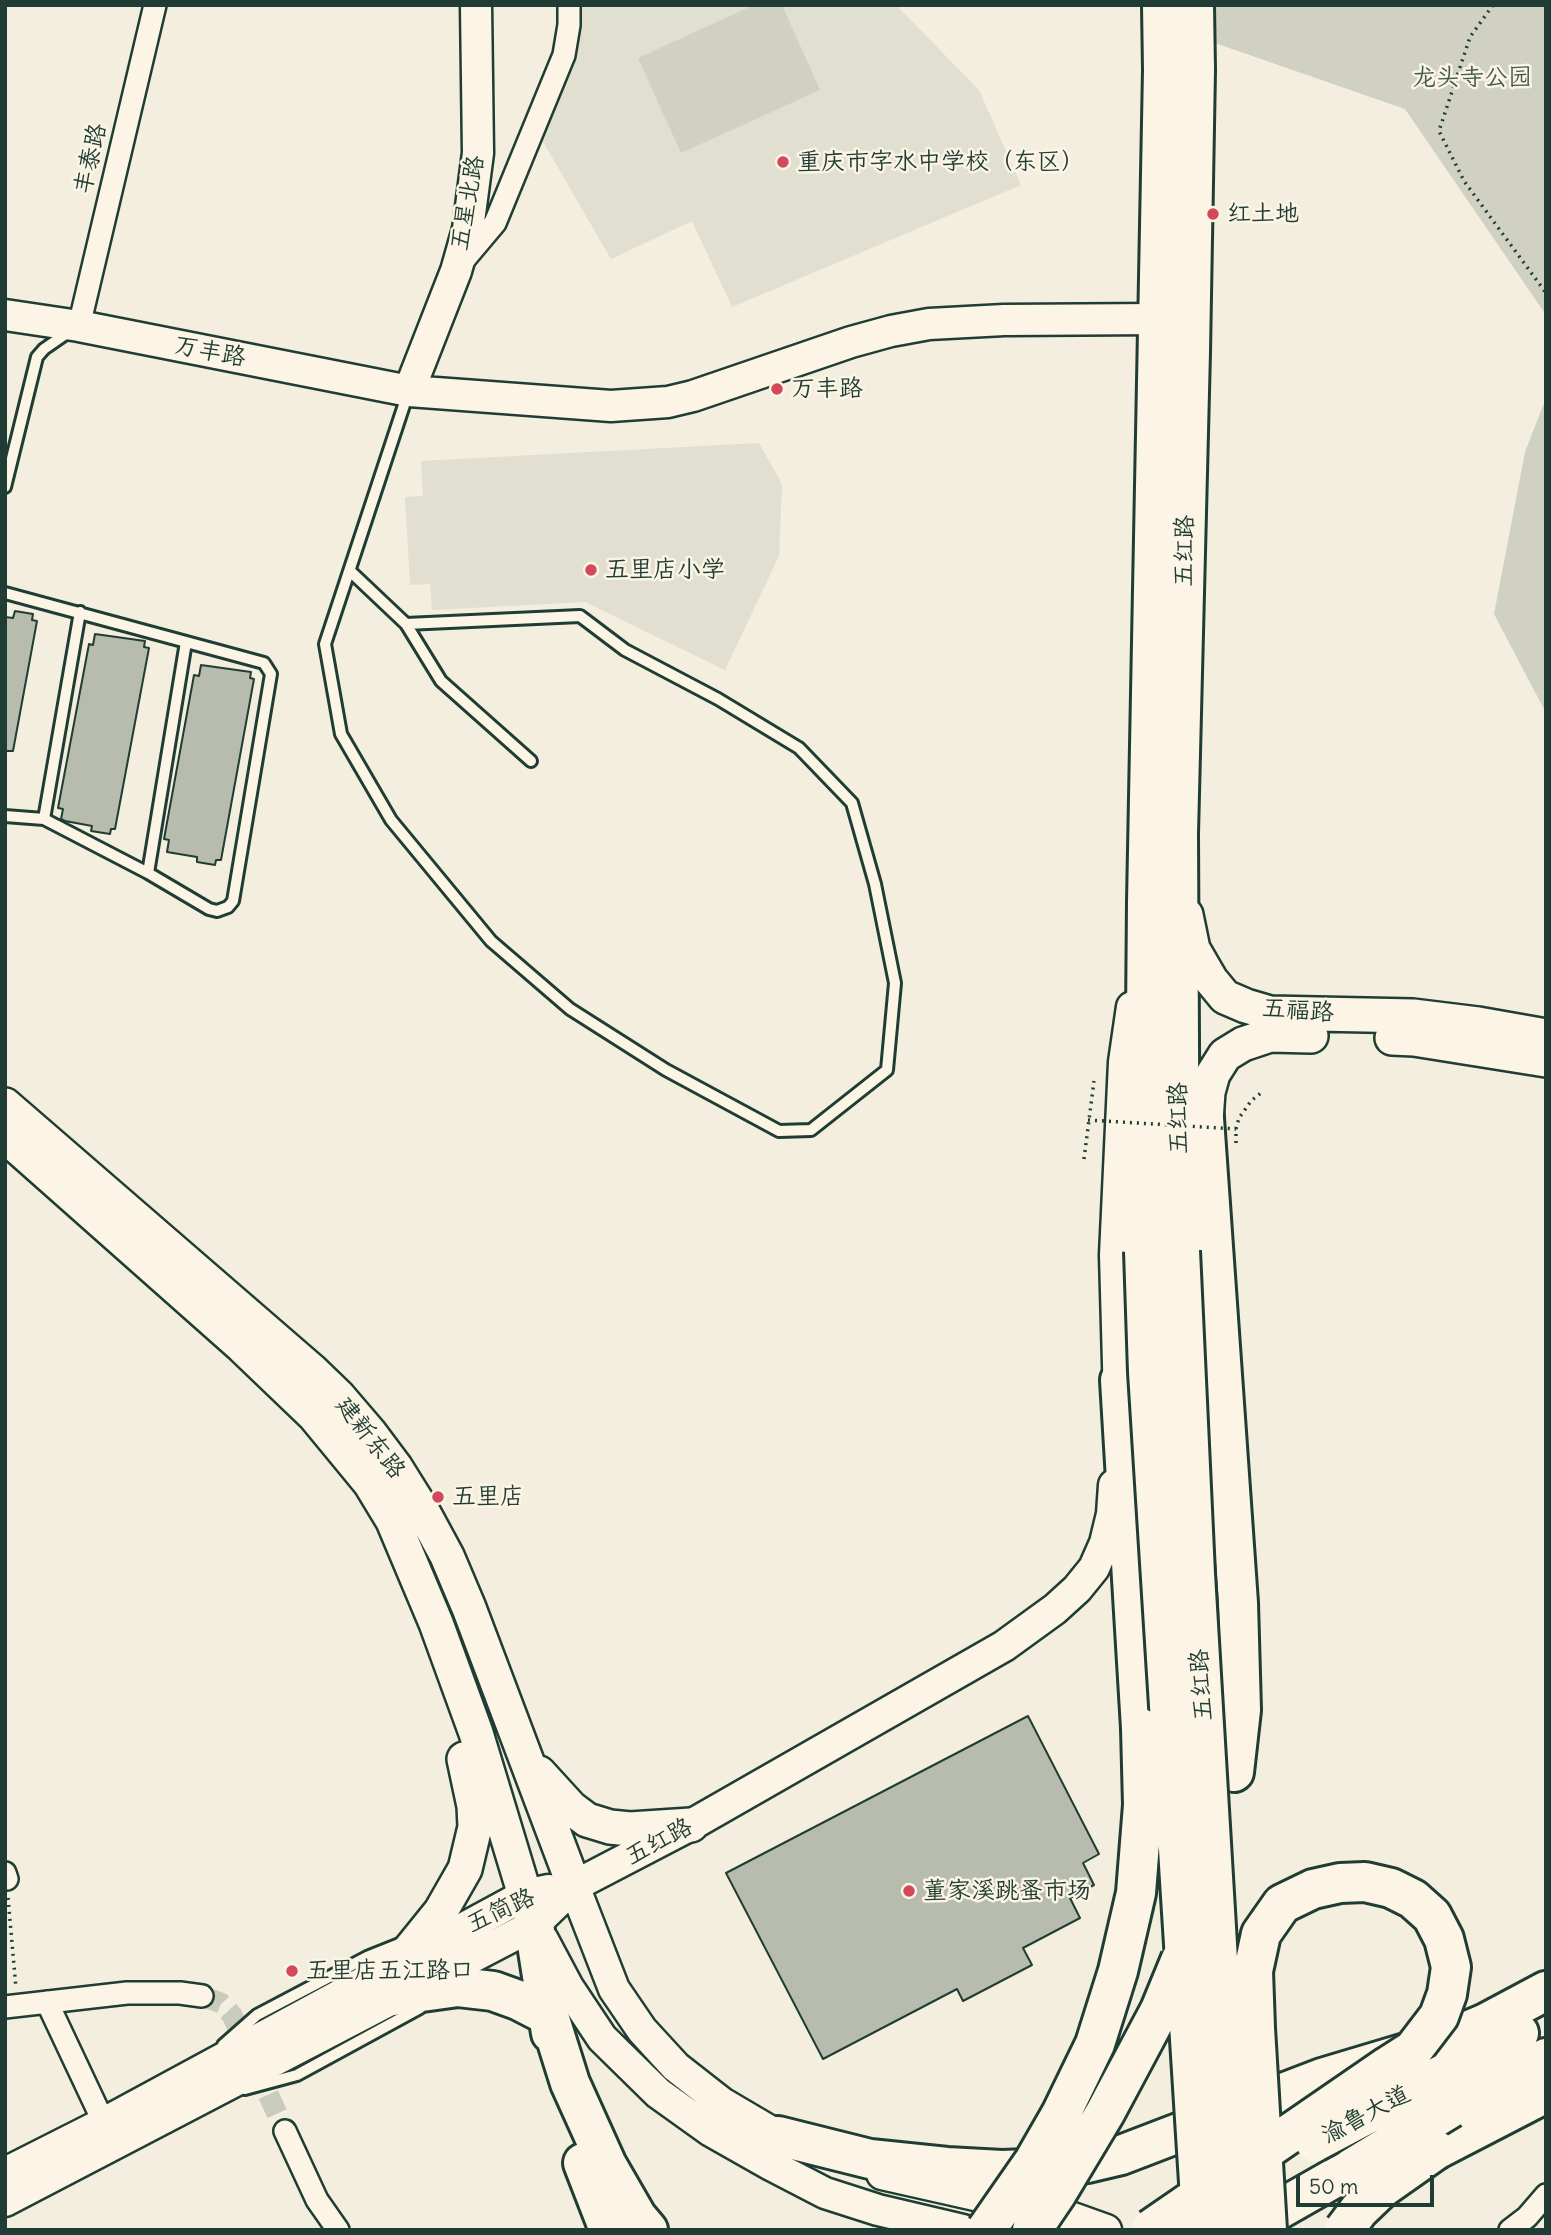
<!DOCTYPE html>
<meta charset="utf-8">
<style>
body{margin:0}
#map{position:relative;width:1551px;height:2235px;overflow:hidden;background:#f3eede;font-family:Delius,sans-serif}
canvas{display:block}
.frame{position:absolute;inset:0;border:7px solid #1f3d34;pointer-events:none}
.scale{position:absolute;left:1296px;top:2175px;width:138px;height:32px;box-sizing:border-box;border:4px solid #1f3d34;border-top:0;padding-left:9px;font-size:21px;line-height:24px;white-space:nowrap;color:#1f3d34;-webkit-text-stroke:5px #fcf5e5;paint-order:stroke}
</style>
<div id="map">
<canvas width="1551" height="2235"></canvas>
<div class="frame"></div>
<div class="scale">50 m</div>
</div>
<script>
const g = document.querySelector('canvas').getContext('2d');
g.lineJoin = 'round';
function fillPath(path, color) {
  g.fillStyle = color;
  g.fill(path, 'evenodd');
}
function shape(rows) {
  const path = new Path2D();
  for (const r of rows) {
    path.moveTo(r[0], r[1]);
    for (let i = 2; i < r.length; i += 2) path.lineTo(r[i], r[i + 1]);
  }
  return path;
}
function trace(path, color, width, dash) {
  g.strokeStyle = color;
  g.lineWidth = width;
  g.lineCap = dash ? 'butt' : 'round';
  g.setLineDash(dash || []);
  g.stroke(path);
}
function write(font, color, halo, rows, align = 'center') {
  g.font = font + ' Delius,"LXGW WenKai TC",sans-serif';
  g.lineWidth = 5;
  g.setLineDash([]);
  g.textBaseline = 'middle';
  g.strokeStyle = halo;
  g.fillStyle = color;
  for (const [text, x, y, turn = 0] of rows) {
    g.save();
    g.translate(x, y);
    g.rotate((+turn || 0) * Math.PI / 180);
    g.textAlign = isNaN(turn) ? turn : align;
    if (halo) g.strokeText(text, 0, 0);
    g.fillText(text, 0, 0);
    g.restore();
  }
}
fillPath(shape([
 [581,5,896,5,979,90,1021,185,732,307,692,221,611,259,542,140,573,65,581,27],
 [759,443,782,484,779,556,725,670,585,602,432,610,430,584,410,585,405,497,423,496,421,461]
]), '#e1dfd0');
fillPath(shape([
 [754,5,782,5,820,90,681,153,638,58],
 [1211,5,1546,5,1546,315,1405,109,1212,42],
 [1546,398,1546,713,1494,614,1525,452]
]), '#d0d1c2');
const building = shape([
 [15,611,33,614,32,620,37,621,13,751,5,751,5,617,13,618,15,611],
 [95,634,145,641,144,647,149,648,115,829,111,829,110,834,91,831,92,826,65,821,61,819,63,809,58,808,89,644,93,645,95,634],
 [201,665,251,672,250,678,254,679,221,860,216,860,215,865,197,862,197,857,167,852,169,840,164,839,194,675,199,676,201,665],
 [1028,1716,1099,1854,1083,1863,1094,1885,1070,1898,1080,1918,1023,1948,1032,1965,963,2001,957,1989,823,2059,726,1873,1028,1716]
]);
fillPath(building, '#b8bcae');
trace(building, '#1f3d34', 2);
trace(shape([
 [202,1996,221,2003,232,2015,285,2131]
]), '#c9cbbc', 21, [21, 10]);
const lane = shape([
 [5,487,37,357,44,349,70,331],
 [350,571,406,624,441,681,531,761],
 [5,593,264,663,271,674,233,901,228,907,217,911,209,909,148,873,44,819,5,816],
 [406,624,580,616,625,650,718,699,799,748,852,803,875,884,895,983,887,1070,811,1130,779,1131,666,1070,570,1009,491,941,391,820,341,734,325,644,408,393],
 [44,819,80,612],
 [148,873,186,642],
 [223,2045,257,2015,367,1957,402,1943],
 [245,2089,297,2075,420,2008]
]);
const street = shape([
 [463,261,495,223,564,55,569,25,569,5],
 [79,326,155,5],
 [5,1873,7,1879],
 [47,2002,104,2123],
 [5,2007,127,1993,180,1993,202,1996],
 [285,2131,317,2200,338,2230],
 [1510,2230,1527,2217,1546,2195]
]);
const secondary = shape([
 [5,315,79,326,409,391,611,406,668,402,693,396,851,342,891,331,929,324,1004,320,1158,319],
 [409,391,456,271,468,229,478,153,476,5],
 [1119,1400,1115,1255,1124,1062,1132,1007],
 [574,1886,614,1989,642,2030,676,2067,722,2103,778,2136,796,2143],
 [543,1940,568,1987,602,2038,658,2093,711,2131,771,2165,825,2193,878,2210,963,2230],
 [5,2173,104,2123,525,1895,549,1890],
 [882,2174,1064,2215,1106,2230],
 [5,2201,534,1925,574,1886,691,1825,1004,1646,1055,1609,1077,1589,1094,1568,1105,1543,1112,1514,1114,1485]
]);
const primary = shape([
 [1186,915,1193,949,1211,980,1225,997,1246,1006,1270,1013,1413,1016,1478,1024,1546,1036],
 [1392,1038,1414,1039,1546,1060],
 [5,1105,311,1370,339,1397,369,1432,396,1468,421,1508,447,1556,469,1608,574,1886],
 [1206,1120,1208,1092,1213,1074,1225,1055,1243,1044,1270,1035,1311,1036],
 [5,1136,242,1346,314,1415,370,1483,393,1521,436,1623,476,1733,534,1925],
 [539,1773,571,1808,587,1820,610,1827,630,1829,691,1825],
 [399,1963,441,1911,465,1869,475,1827,474,1806,464,1759]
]);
const highway = shape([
 [1202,1090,1238,1603,1241,1710,1234,1772],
 [1144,1251,1147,902,1163,70,1162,5],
 [1180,1251,1178,833,1190,352,1195,70,1194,5],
 [1120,1380,1141,1728],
 [534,1925,551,2033],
 [393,1996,458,1987,493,1991,518,2000,549,2016,570,2083,607,2165,637,2217,648,2230],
 [1443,2074,1519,2033],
 [1451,2108,1546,2058],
 [778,2136,870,2159,947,2167,1002,2170,1053,2168,1087,2163,1121,2155,1322,2078,1439,2043,1486,2023,1546,1991],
 [1436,2150,1546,2093],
 [583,2163,609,2230],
 [1243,2230,1352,2168]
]);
trace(lane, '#1f3d34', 16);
trace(street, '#1f3d34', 26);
trace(secondary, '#1f3d34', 35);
trace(primary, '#1f3d34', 38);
trace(highway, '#1f3d34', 44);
trace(shape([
 [1493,5,1470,37,1439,131,1464,181,1546,293],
 [1236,1143,1236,1129,1239,1118,1251,1101,1262,1092],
 [1084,1159,1094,1081],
 [8,1898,16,1988]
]), '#1f3d34', 3.5, [2, 5]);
trace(lane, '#fcf5e5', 10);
trace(street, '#fcf5e5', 21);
trace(secondary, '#fcf5e5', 30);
trace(primary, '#fcf5e5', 33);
trace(highway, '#fcf5e5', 38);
const highwayBridge = shape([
 [1144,1251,1148,1372,1202,2230],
 [1180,1251,1195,1574,1234,2230],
 [1315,2142,1443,2074],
 [1352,2168,1451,2108],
 [1151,2229,1388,2066,1413,2050,1439,2016,1447,1994,1451,1967,1444,1939,1432,1916,1413,1899,1391,1888,1365,1882,1340,1883,1313,1889,1282,1904,1261,1934,1253,1971,1255,2028,1267,2230],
 [986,2230,1034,2161,1061,2114,1095,2044,1118,1971,1136,1893,1143,1805,1141,1728],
 [1032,2230,1057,2193,1105,2113,1160,2010,1181,1959],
 [1344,2230,1359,2210,1382,2188,1436,2150]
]);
trace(highwayBridge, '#1f3d34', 44, []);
trace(shape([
 [1088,1120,1236,1129]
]), '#1f3d34', 3.5, [2, 5]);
trace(highwayBridge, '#fcf5e5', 38);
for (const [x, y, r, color] of [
 [783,162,7,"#d1495b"],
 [1213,214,7,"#d1495b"],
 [777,389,7,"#d1495b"],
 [591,570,7,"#d1495b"],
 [438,1497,7,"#d1495b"],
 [909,1891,7,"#d1495b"],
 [292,1971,7,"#d1495b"]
]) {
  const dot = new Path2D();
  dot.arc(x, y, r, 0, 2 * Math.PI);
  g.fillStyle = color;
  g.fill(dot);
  trace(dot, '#fcf5e5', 2.5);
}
write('24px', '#425b50', '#fcf5e5', [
 ["龙头寺公园",1472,78]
]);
write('24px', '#1f3d34', '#fcf5e5', [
 ["丰泰路",91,159,-77],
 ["五星北路",468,203,-80],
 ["万丰路",210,352,11],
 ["五红路",1185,551,-89],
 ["五福路",1298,1011,4],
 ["五红路",1179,1118,-91],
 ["建新东路",370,1438,52],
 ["五红路",1202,1685,-94],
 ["五红路",659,1842,-28],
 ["五简路",501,1911,-25],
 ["渝鲁大道",1366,2115,-28]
]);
write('24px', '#1f3d34', '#fcf5e5', [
 ["重庆市字水中学校（东区）",797,162],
 ["红土地",1227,214],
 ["万丰路",791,389],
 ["五里店小学",605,570],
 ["五里店",452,1497],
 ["董家溪跳蚤市场",923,1891],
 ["五里店五江路口",306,1971]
], 'left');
</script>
